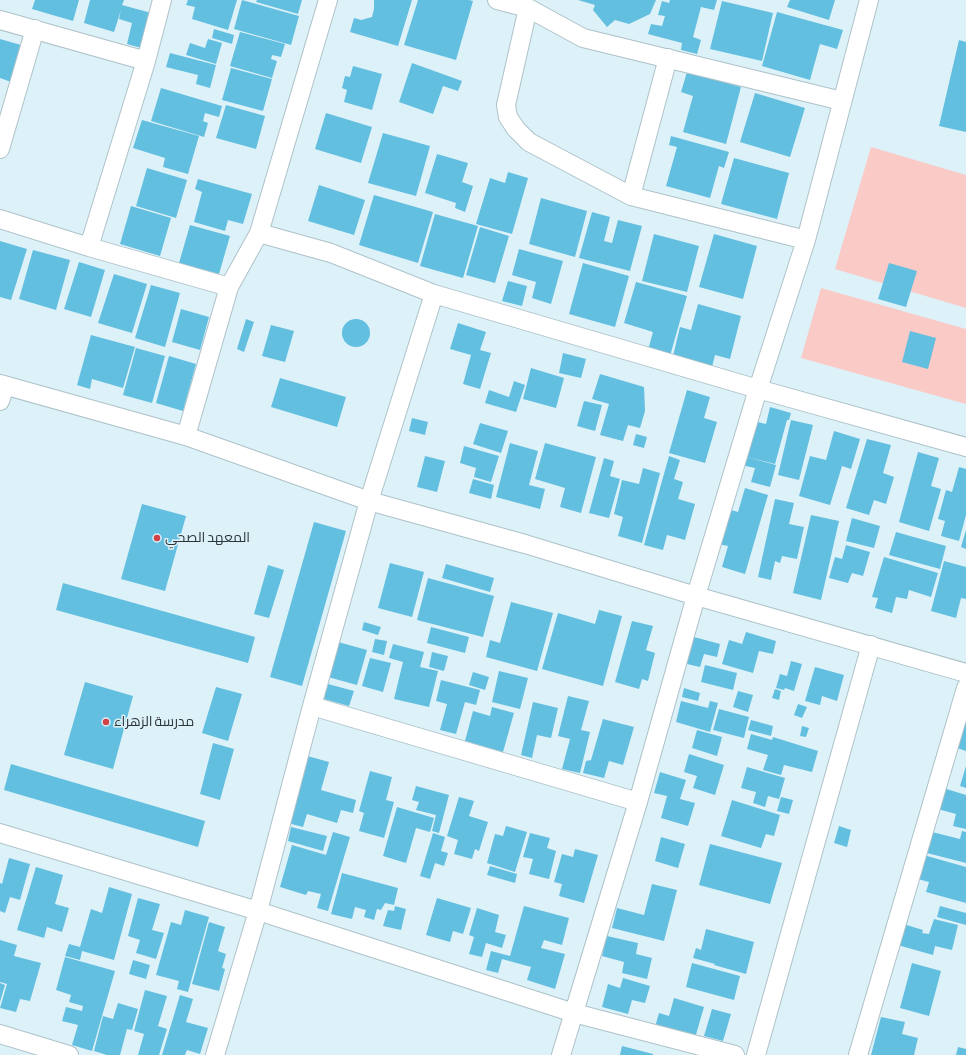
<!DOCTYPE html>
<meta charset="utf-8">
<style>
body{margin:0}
canvas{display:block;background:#ddf1f9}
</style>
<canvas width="966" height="1055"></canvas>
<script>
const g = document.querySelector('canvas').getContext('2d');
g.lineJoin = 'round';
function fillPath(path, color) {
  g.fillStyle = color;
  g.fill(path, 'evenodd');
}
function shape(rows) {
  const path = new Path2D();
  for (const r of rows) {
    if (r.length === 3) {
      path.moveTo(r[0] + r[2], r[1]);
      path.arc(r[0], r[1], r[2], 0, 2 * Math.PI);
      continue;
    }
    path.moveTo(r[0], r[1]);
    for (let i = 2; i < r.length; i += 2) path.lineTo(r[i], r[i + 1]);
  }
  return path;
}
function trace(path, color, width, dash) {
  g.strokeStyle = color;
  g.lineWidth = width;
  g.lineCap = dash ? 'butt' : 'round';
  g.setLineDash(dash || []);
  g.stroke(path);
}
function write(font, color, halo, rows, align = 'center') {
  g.font = font + ' "Asap Condensed",Cairo,sans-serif';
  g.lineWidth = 3;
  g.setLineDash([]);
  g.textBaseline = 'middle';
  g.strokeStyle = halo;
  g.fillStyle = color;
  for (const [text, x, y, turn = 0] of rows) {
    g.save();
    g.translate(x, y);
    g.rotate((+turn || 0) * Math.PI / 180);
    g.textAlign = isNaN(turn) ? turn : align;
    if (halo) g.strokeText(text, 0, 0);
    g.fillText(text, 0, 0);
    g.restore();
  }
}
fillPath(shape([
 [871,147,966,175,966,308,835,269],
 [821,288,966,329,966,404,801,358]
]), '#facac7');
fillPath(shape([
 [35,0,79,0,73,21,32,9],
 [90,0,124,0,122,5,155,14,145,49,127,44,132,23,119,19,121,10,114,32,84,23],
 [188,0,237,0,228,30,192,19,195,7,186,5],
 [242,0,299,16,291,45,234,29],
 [257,0,302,0,298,14,256,2],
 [374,0,412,0,398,46,350,32,354,18,361,20,372,17,374,9],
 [418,0,469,0,473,1,456,60,404,45],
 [578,0,656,0,650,14,629,24,615,20,607,27,593,10,595,5],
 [670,0,717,0,714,10,701,7,693,37,701,40,697,54,681,50,682,43,648,34,651,24,662,26,665,16,658,15,662,1,669,3],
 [790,0,835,0,829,20,787,7],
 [722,1,773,13,762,61,710,49],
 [777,12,843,30,837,49,820,44,810,80,762,66],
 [214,29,234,35,232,44,212,38],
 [240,32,285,44,281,57,272,55,271,59,277,61,272,78,230,66],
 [0,39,21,45,11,82,0,78],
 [208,39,222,43,216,64,186,55,190,43,205,48],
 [959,40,966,42,966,132,939,126],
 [170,53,216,65,210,88,196,84,198,75,166,67],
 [412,63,462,81,458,91,443,86,433,114,399,102],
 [353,66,382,74,372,110,344,102,347,90,342,88,345,76,350,77],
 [231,68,272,79,263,111,222,100],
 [687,72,741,87,726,144,683,132,693,96,681,92],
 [161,88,222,106,219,117,205,113,203,121,208,123,204,137,151,121],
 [755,93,805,108,790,157,740,142],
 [226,105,265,116,256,149,216,138],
 [326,113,372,127,361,163,315,149],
 [142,120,199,136,188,174,163,167,165,158,133,148],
 [383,133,430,146,416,196,368,183],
 [671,136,729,152,724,168,719,166,710,198,666,186,677,147,669,145],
 [437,154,468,163,462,182,473,186,465,212,455,208,456,203,425,193],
 [734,158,789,173,777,219,721,204],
 [147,168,187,180,176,218,136,206],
 [508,172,528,178,512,234,476,224,490,178,505,183],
 [198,179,252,194,243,224,228,220,225,231,194,222,202,192,195,189],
 [319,185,365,200,354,235,308,221],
 [374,195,433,212,418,263,359,245],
 [541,198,587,211,575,257,529,244],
 [131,206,171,218,160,256,120,244],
 [592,212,610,217,604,241,612,243,618,220,642,226,630,271,579,258],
 [435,214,478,226,463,278,420,266],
 [190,225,230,236,219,274,179,263],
 [480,227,509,236,495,283,466,275],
 [654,234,699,246,687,292,642,281],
 [714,234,757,246,743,299,699,287],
 [0,241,27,249,11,300,0,297],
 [519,249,563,261,551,304,532,298,536,282,512,275],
 [33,250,70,260,56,310,19,299],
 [79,262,105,270,91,317,64,309],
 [583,263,629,276,615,327,569,314],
 [889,263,917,271,906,307,878,299],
 [114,274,147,284,132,333,98,323],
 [508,281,527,286,522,306,502,301],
 [636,282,687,296,670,356,648,350,653,332,624,323],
 [151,285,180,293,165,347,135,338],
 [698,304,741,316,730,359,715,355,712,367,673,356,680,327,691,330],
 [181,309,209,317,200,350,172,342],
 [246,319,254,322,244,352,237,349],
 [356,333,14],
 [458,323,486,332,480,350,491,353,480,389,463,384,471,355,450,349],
 [271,325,294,331,285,362,262,356],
 [910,331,936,338,928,369,902,362],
 [91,335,135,347,123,388,92,379,90,389,77,385],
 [136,348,165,356,152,403,123,395],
 [563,353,586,359,581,378,559,373],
 [169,356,196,364,183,411,156,403],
 [531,368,564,378,556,408,523,399],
 [600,374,644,387,645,411,640,428,628,425,623,441,600,435,609,404,592,399],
 [280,378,346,397,337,427,271,407],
 [514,381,525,385,516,412,485,403,489,390,509,397],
 [687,390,710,397,704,418,717,422,705,463,669,453],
 [584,401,602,405,595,431,577,426],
 [770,407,791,413,789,420,787,420,775,464,743,456,753,421,766,424],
 [412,418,428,422,425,435,409,431],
 [791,420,813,425,799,480,778,475],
 [480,423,508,431,501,453,473,444],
 [834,431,860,439,851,469,842,466,830,505,799,496,810,456,826,460],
 [636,434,647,437,644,448,633,445],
 [867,439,891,445,883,473,894,477,886,504,874,500,869,515,846,508],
 [510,443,538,451,529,485,545,489,540,509,496,497],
 [545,443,596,457,581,513,560,507,565,488,535,479],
 [464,446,499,456,491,482,474,477,476,468,460,463],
 [918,452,939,458,931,486,941,489,929,531,899,522],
 [425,456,445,461,437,492,417,487],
 [669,456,680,460,674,479,683,482,678,499,695,504,685,540,667,535,663,550,644,545],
 [743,456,776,465,770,487,751,482,755,468,741,465],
 [604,458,614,461,610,476,620,479,609,518,589,513],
 [959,467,966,469,966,515,959,541,941,536,945,521,938,519,946,490,952,492],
 [643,468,660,473,642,543,618,536,623,517,614,514,622,480,639,484],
 [473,479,494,485,491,499,469,493],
 [745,488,768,495,745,574,722,567,728,546,718,544,728,509,738,512],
 [775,499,794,503,789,524,804,527,797,559,782,556,780,563,775,561,771,580,758,577],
 [142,504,186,516,165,591,121,579],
 [811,515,839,521,821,600,793,593],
 [852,518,880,526,874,548,846,541],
 [314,522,346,531,302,686,270,677],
 [966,530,966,549,961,547],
 [896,532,946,546,940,569,889,555],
 [846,545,870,552,863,576,852,573,848,583,829,578,835,557,842,559],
 [884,557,938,573,931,597,909,590,907,599,896,597,892,613,875,608,878,598,872,597],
 [944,561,966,567,966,599,961,598,956,618,931,611],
 [390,563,424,572,412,617,378,608],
 [446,564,494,578,490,592,442,578],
 [268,565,284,570,269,618,254,614],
 [428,578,494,596,483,637,417,620],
 [63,583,255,637,248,663,56,610],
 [511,602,553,613,537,671,486,657,490,640,500,643],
 [599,610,622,616,603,686,542,669,558,613,595,624],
 [632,621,653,626,646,650,655,653,648,681,642,679,639,689,615,682],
 [364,622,381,627,378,635,362,630],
 [431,627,469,637,465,653,427,643],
 [746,632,776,641,773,654,759,651,753,673,722,664,729,640,742,644],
 [694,637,720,644,717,657,704,654,700,667,687,664],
 [375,639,387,641,384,655,372,652],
 [338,642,367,650,357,685,328,677],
 [393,644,424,652,420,667,438,671,429,707,394,699,403,662,389,658],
 [432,652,448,656,444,671,429,667],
 [370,658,391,663,383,692,362,686],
 [791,661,802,664,794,691,785,688,784,690,776,688,780,674,787,676],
 [705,665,737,673,733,690,701,682],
 [815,667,844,675,837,701,822,696,820,705,805,701],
 [499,671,528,678,520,709,492,702],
 [473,672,489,677,485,690,469,685],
 [441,680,480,690,476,705,465,702,456,734,440,730,447,704,436,701],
 [85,682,133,696,113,769,64,755],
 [328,684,354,691,349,706,324,699],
 [216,687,242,694,228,741,202,733],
 [684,688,700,693,698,701,682,697],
 [775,689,781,691,779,700,772,698],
 [738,691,753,695,748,712,733,707],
 [568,696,589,701,581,730,590,732,580,773,562,769,570,739,558,736],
 [681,701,708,708,710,701,718,703,710,732,676,722],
 [533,702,558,708,551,738,537,735,532,758,521,755],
 [798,704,807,707,802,718,794,715],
 [492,707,514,713,503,752,465,741,473,711,490,716],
 [719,709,749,717,744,738,713,730],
 [603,719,634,727,623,765,609,761,604,778,583,773,586,761,591,760],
 [751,720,773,726,771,736,748,730],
 [966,720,966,751,957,748],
 [802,726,809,728,806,737,800,736],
 [697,730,722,737,717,756,692,748],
 [751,734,772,740,773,737,818,751,812,772,784,765,781,775,763,770,768,755,747,749],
 [213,743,234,749,220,800,200,794],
 [689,754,724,765,715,795,693,788,697,776,684,772],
 [304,755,329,762,321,790,356,800,353,813,341,810,337,823,307,814,303,827,284,822],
 [11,764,205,821,198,847,4,790],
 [966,766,966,788,960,786],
 [747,767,785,778,779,799,768,796,765,807,753,803,756,792,741,788],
 [370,771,392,777,386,800,394,802,384,838,359,831,364,813,359,811],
 [660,772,686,780,680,799,695,803,688,826,661,818,667,796,654,793],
 [416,786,449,795,439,833,432,831,436,815,416,810,419,802,412,800],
 [940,787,966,795,966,829,953,826,956,814,934,808],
 [459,797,474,801,469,816,488,822,479,851,475,849,472,859,454,854,458,840,447,836],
 [781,797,793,800,789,814,777,811],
 [732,800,780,815,774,836,766,834,761,848,721,836],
 [397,807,434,818,430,832,416,828,406,863,383,856],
 [506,826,527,832,515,872,487,863,495,834,503,836],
 [839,826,851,830,847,847,834,843],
 [291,827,327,836,323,851,288,841],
 [962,831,966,832,966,863,927,853,932,832,960,839],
 [333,832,350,837,328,911,317,908,321,894,308,891,306,895,280,887,292,845,326,855],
 [433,833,445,837,441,851,448,853,444,866,435,863,430,879,420,876],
 [530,833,550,838,547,848,556,851,549,879,529,874,533,859,523,857],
 [661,837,685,844,678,868,655,861],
 [710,844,782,863,770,904,699,885],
 [575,849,598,855,584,903,559,896,562,884,554,882,562,854,573,857],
 [920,854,966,867,966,903,926,892,929,882,914,878],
 [9,858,30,864,20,900,10,897,5,913,0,911,0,883,2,884],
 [490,866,517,874,515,883,487,875],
 [36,867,63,875,55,904,69,908,62,932,47,927,44,938,17,930],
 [342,873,398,888,394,905,385,903,381,910,377,909,374,920,364,917,366,910,355,907,352,919,331,914],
 [652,884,677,890,664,941,612,928,617,908,644,915],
 [109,887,132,894,114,960,82,951,80,960,65,956,69,944,80,947,91,909,102,913],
 [138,898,160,904,152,930,164,933,156,959,136,953,140,940,128,936],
 [437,898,471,908,463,934,453,931,450,942,426,935],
 [395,906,406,909,401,930,383,926,388,910,394,911],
 [524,906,569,918,562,945,544,940,541,948,565,954,555,989,527,980,531,967,502,959,498,973,486,970,491,951,510,956],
 [940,906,966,913,966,925,937,917],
 [477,908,499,915,495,932,506,935,502,948,486,943,482,957,469,954,474,937,469,935],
 [185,910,209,917,188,992,177,989,179,981,156,975,171,922,181,925],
 [934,919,958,925,952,950,935,946,933,955,894,944,900,923,923,930,922,933,929,934],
 [209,922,225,927,218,951,226,954,222,968,225,969,219,991,192,984],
 [706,929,754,942,746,974,714,965,715,964,693,958,696,948,701,950],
 [607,936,638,943,636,954,652,958,647,979,622,973,624,962,602,956],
 [0,940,17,945,14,956,41,963,30,1001,20,999,16,1012,0,1008,7,984,0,982],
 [65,957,115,971,92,1051,72,1045,78,1025,62,1021,66,1007,82,1011,83,1006,69,1002,71,995,56,990],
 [133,960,150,965,146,979,129,974],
 [692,963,740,976,734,1000,686,987],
 [912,963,941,971,929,1016,900,1008],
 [623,978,650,986,645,1003,632,1000,628,1014,602,1007,608,984,620,988],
 [0,983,5,985,0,1002],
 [145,990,167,996,158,1026,167,1029,159,1055,138,1055,144,1034,134,1031],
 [180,995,193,999,186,1022,208,1028,200,1054,187,1050,185,1055,162,1055],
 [674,998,704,1007,695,1038,655,1027,659,1013,669,1016],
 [118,1003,138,1009,132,1030,127,1029,120,1055,107,1055,94,1051,103,1016,113,1019],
 [712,1009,731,1014,723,1041,704,1036],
 [881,1017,905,1022,902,1034,918,1038,914,1055,871,1055],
 [622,1046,653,1054,653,1055,620,1055],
 [958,1047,966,1049,966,1055,956,1055]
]), '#63bfdf');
const street = shape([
 [497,0,528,8,583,38,842,101],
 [528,8,506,105,508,117,516,129,529,142,631,196,806,240],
 [0,20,146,61],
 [0,149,35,29],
 [631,196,668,58],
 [0,219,89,247,229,287],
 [259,233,331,253,434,294,758,389,966,447],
 [89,247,146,61,162,0],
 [0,384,186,436,369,501,525,544,696,596,966,673],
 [0,401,5,386],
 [186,436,229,287,259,233,328,0],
 [312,706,638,802],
 [0,833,258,911,574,1013,735,1055],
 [0,1034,69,1055],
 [215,1055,258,911,312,706,369,501,434,294],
 [561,1055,638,802,696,596,758,389,806,240,869,0],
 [756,1055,871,645],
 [858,1055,966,688]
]);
trace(street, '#aec2c9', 20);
trace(street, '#fff', 18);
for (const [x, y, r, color] of [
 [157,538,4,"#d14248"],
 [106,722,4,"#d14248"]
]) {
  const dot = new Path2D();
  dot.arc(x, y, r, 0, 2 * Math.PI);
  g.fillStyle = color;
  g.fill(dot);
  trace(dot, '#ddf1f9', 1.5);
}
write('14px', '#2d3538', '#ddf1f9', [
 ["المعهد الصحي",165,538],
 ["مدرسة الزهراء",114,722]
], 'left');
</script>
